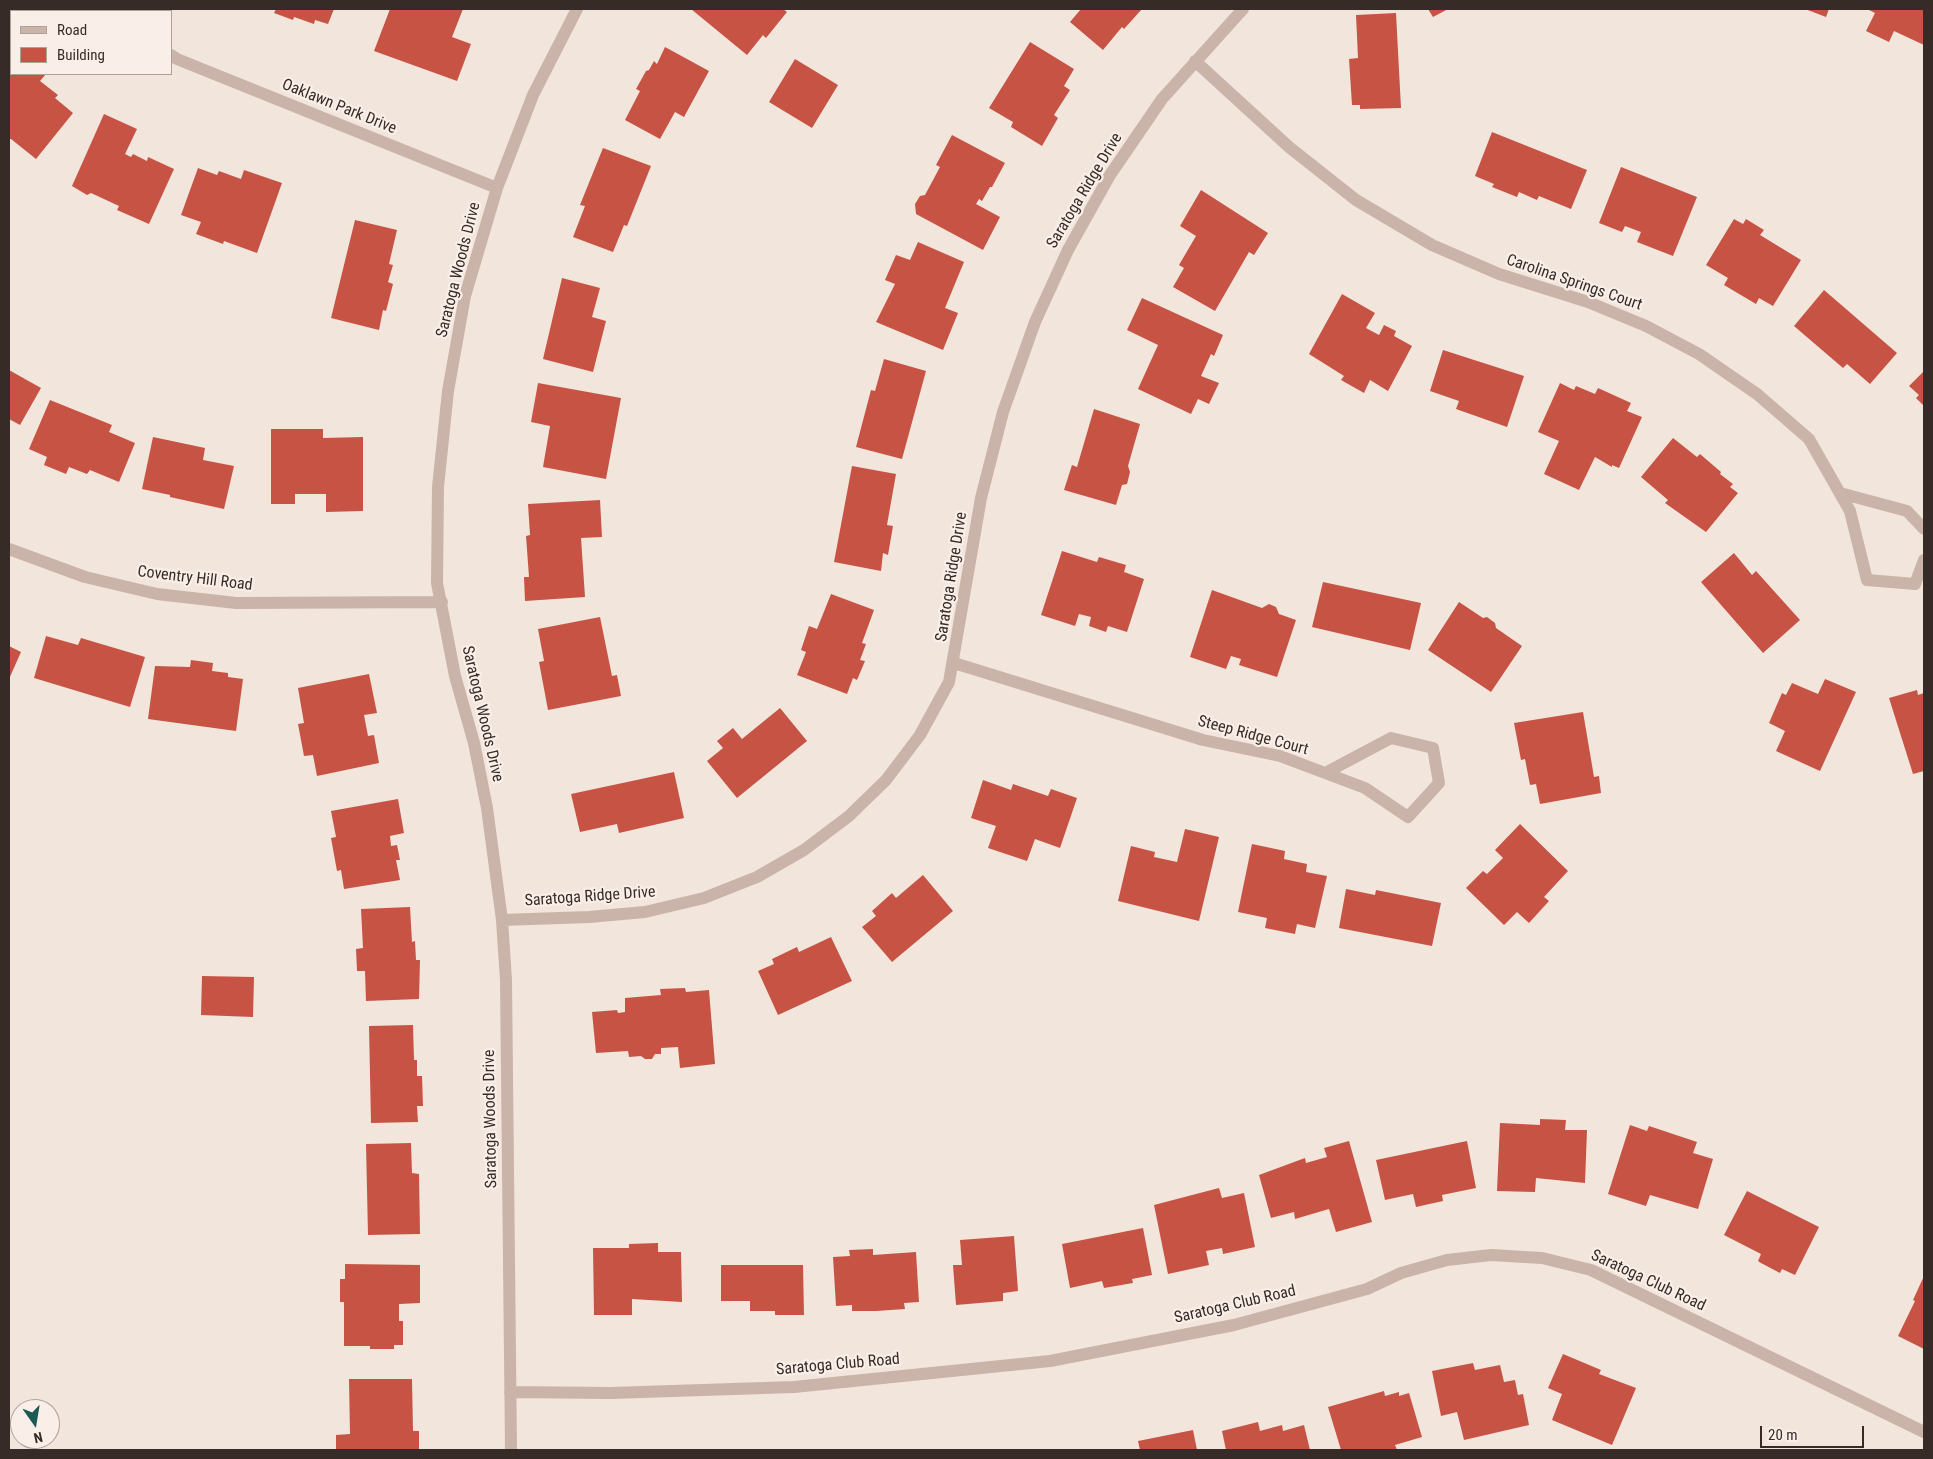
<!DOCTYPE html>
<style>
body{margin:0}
#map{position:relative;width:1933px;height:1459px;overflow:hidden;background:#f2e5dc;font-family:"Roboto Condensed",sans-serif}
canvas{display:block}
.frame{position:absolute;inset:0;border:10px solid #372b28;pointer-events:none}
.legend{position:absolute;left:10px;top:10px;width:162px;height:65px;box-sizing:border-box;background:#faefe8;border:1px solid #aca19b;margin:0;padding:6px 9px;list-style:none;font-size:15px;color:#372b28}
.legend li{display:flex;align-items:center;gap:10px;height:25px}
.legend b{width:25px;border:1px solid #aca19b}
.north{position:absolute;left:10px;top:1399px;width:50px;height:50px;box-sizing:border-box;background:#faefe8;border:1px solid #aca19b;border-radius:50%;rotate:167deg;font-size:14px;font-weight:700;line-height:20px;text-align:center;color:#372b28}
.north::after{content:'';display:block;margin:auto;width:18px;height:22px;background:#1d5954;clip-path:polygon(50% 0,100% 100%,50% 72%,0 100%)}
.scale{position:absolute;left:1760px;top:1426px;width:104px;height:22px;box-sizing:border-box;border:2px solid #372b28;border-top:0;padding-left:6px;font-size:15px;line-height:18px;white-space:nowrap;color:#372b28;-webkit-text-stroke:4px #faefe8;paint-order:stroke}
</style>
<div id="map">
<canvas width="1933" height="1459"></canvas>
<div class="frame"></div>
<ul class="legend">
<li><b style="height:6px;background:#cab3a8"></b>Road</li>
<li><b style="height:14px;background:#c75345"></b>Building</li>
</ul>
<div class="north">N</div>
<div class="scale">20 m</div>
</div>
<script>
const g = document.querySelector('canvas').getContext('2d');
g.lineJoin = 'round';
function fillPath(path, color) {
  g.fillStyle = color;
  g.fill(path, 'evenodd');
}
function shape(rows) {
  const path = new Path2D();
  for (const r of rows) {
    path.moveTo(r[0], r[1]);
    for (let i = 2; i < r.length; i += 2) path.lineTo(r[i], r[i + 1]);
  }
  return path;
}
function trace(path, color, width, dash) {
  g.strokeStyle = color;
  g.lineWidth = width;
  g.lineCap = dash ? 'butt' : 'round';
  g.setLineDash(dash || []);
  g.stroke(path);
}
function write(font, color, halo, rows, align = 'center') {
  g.font = font + ' "Roboto Condensed",sans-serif';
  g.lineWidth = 4.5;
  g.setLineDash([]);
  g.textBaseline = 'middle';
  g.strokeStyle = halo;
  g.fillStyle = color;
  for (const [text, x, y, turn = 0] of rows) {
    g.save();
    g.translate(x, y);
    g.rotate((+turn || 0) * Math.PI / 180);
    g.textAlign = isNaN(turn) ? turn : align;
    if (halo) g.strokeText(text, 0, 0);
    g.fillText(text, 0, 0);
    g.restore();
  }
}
fillPath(shape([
 [276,9,334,9,328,24,315,20,314,24,294,17,293,20,274,13],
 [390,9,463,9,452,37,471,44,457,81,374,51],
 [691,9,783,9,787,12,766,38,763,35,747,55],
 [1081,9,1142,9,1124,29,1122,27,1103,50,1070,22],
 [1428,9,1448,9,1433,17],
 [1805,9,1829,9,1826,17],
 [1867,9,1924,9,1924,45,1894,31,1889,42,1866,31,1875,13],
 [1396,13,1401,108,1360,109,1360,105,1352,105,1349,59,1358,58,1356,15],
 [1030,42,1074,69,1064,86,1070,90,1054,115,1058,118,1042,146,1011,127,1013,122,989,108],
 [665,47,709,71,684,117,675,112,660,139,625,120,640,91,636,89,646,71,649,70,654,61,657,64],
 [11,52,11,74,46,74,40,81,58,95,55,98,73,113,36,159,11,139,9,139,9,55],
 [795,59,838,85,812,128,769,102],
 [104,114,137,129,125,154,131,157,133,154,147,161,148,157,174,169,149,224,117,210,119,206,91,193,87,195,72,186],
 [1492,132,1587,170,1571,209,1539,196,1537,200,1519,192,1517,197,1492,187,1494,184,1475,176],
 [952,135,1005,163,992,187,990,187,982,201,979,199,976,204,1000,217,983,250,916,214,915,204,920,196,925,195,940,167,936,165],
 [603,148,651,166,627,226,624,225,613,252,573,237,585,206,580,205],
 [1621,167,1697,197,1673,256,1637,242,1641,232,1625,226,1622,232,1599,223],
 [198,168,217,175,219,171,241,179,244,170,282,183,257,253,224,241,223,244,196,234,201,222,181,215],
 [1201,190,1268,233,1254,255,1249,252,1215,311,1173,287,1184,268,1179,265,1196,236,1180,226],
 [1734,219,1743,224,1746,219,1764,230,1760,235,1801,260,1773,306,1759,298,1756,304,1724,285,1728,278,1706,265],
 [355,220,397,230,389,264,393,265,388,282,393,284,386,311,383,310,379,330,331,318],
 [918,242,964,262,945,308,958,313,943,350,876,322,895,284,885,280,896,255,910,260],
 [562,278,600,288,592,317,606,321,593,372,543,359],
 [1824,290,1897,353,1870,384,1847,364,1843,368,1794,326],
 [1342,294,1375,313,1366,328,1379,335,1384,325,1396,331,1394,336,1412,346,1388,391,1370,380,1364,393,1341,380,1344,376,1309,354],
 [1142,298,1223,335,1214,356,1211,354,1201,376,1219,383,1209,404,1198,399,1191,414,1138,389,1158,345,1127,330],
 [1443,350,1524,376,1507,427,1456,409,1459,401,1430,391],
 [884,359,926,371,902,459,856,447,871,390,875,391],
 [9,370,41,388,20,425,9,419],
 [1924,371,1924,406,1916,398,1919,395,1909,386],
 [538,383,621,398,606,479,543,467,550,426,531,422],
 [1560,383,1574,390,1576,386,1595,394,1598,388,1631,403,1627,411,1642,417,1619,468,1612,465,1612,467,1595,457,1579,490,1544,474,1559,441,1538,432],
 [50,400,112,425,109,432,135,443,119,482,90,470,87,474,69,467,66,474,44,465,47,457,29,449],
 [1094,409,1140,424,1128,466,1130,472,1127,484,1122,485,1116,505,1064,490,1072,465,1077,467],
 [271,429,323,429,323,438,363,437,363,511,326,512,326,494,295,494,295,504,271,504],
 [153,437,205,448,203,460,234,466,224,509,170,497,170,495,142,489],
 [1673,438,1697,457,1700,454,1721,472,1720,474,1733,484,1730,487,1738,493,1706,532,1665,503,1668,500,1641,477],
 [852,466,896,474,887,525,893,526,888,555,883,553,881,571,834,562],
 [600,500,602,537,581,538,585,597,525,601,524,577,529,577,526,536,530,535,528,504],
 [1062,551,1097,562,1099,557,1126,565,1124,572,1144,579,1127,632,1108,626,1106,632,1089,626,1091,617,1079,614,1075,626,1041,615],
 [1734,553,1752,575,1756,571,1800,620,1763,653,1701,582],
 [1323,582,1421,603,1410,650,1312,627],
 [1212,590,1262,608,1269,604,1276,607,1279,614,1296,620,1277,677,1239,665,1241,659,1231,656,1226,669,1190,657],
 [831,594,874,610,862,643,866,644,860,660,865,661,857,680,853,678,847,694,797,675,806,652,801,650,809,626,817,629],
 [1459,602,1483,618,1487,617,1495,623,1496,628,1522,646,1491,692,1428,650],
 [600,617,612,676,617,675,621,696,548,710,539,662,544,661,538,629],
 [46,636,78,645,81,638,145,657,130,707,34,678],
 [9,646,21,652,9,679],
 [191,660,213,663,212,671,228,673,228,677,243,679,236,731,148,719,155,666,190,667],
 [369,674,377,713,364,715,368,736,374,735,379,763,317,776,313,755,304,756,298,724,304,723,298,688],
 [1825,679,1856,692,1820,771,1776,751,1785,731,1769,723,1782,693,1786,695,1792,683,1818,694],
 [1917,690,1918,695,1924,693,1924,771,1913,774,1889,698],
 [780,708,807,741,737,798,707,761,723,748,717,741,733,728,742,739],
 [1583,712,1594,777,1599,776,1601,793,1540,804,1536,784,1530,785,1525,759,1521,760,1514,723],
 [674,772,684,818,619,833,617,824,580,832,571,794],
 [983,780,1011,790,1013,784,1048,796,1051,789,1077,798,1060,848,1035,839,1027,861,988,848,996,826,971,818],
 [398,799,404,833,390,836,391,846,397,845,400,860,396,860,400,880,344,889,341,870,337,871,331,838,336,837,331,811],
 [1520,824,1568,871,1544,897,1549,901,1529,923,1517,912,1504,925,1466,888,1483,871,1487,874,1503,858,1495,850],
 [1185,829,1219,837,1199,921,1118,901,1131,846,1155,852,1154,857,1177,862],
 [1252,844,1285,851,1284,859,1307,864,1306,872,1327,876,1315,928,1297,924,1295,934,1265,928,1267,918,1238,912],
 [923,875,953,911,892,962,862,927,876,916,872,911,892,893,896,898],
 [1346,889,1375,895,1376,890,1441,903,1432,946,1339,928],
 [410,907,412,942,415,941,416,960,420,960,419,999,366,1001,365,971,357,971,356,949,363,948,361,909],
 [831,937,852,981,778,1015,758,971,774,964,772,959,797,947,799,952],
 [202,976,254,977,253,1017,201,1015],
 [685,988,686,992,709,990,715,1064,680,1068,678,1047,661,1048,661,1054,655,1054,652,1059,645,1059,641,1056,629,1057,628,1051,596,1053,592,1012,617,1010,618,1013,625,1012,625,998,661,995,660,989],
 [413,1025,414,1060,417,1060,417,1076,422,1076,423,1106,417,1106,418,1122,371,1123,369,1026],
 [1540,1119,1566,1120,1565,1130,1587,1130,1585,1183,1536,1178,1535,1192,1497,1191,1500,1123,1540,1125],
 [1630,1125,1647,1131,1649,1126,1697,1142,1693,1153,1713,1159,1698,1209,1650,1195,1646,1206,1608,1194],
 [1349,1141,1372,1222,1336,1232,1329,1209,1295,1219,1294,1212,1271,1218,1259,1175,1305,1158,1306,1163,1327,1157,1324,1148],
 [1467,1141,1476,1188,1442,1195,1443,1201,1416,1207,1413,1194,1385,1200,1376,1160],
 [411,1143,412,1173,419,1174,420,1234,368,1235,366,1144],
 [1219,1188,1222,1198,1244,1193,1255,1247,1223,1254,1222,1248,1206,1251,1209,1265,1168,1274,1154,1205],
 [1747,1191,1819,1227,1795,1275,1782,1269,1780,1273,1761,1263,1758,1261,1761,1254,1724,1235],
 [1143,1228,1152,1275,1132,1279,1133,1283,1104,1288,1102,1281,1070,1288,1062,1244],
 [1014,1236,1018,1291,1003,1293,1003,1301,956,1305,953,1265,962,1265,960,1240],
 [658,1243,658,1252,681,1252,682,1302,632,1299,632,1315,594,1315,593,1248,629,1248,629,1244],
 [873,1249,873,1255,916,1252,919,1302,904,1303,905,1309,876,1311,852,1311,852,1305,836,1306,833,1257,850,1256,849,1250],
 [345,1264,420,1265,420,1303,399,1304,399,1321,403,1321,403,1345,394,1345,394,1349,370,1349,370,1346,344,1346,344,1302,340,1302,340,1279,345,1279],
 [721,1265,803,1265,804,1315,775,1315,775,1311,750,1311,750,1301,721,1301],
 [1924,1276,1924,1349,1898,1336,1915,1301,1913,1300],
 [1563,1354,1601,1370,1599,1374,1636,1388,1612,1445,1552,1420,1562,1394,1548,1388],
 [1473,1363,1475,1370,1500,1365,1504,1382,1515,1380,1518,1395,1523,1394,1529,1425,1464,1440,1457,1412,1441,1416,1432,1371],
 [349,1379,412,1379,413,1431,419,1431,419,1450,336,1450,336,1435,350,1434],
 [1384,1391,1385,1396,1399,1392,1399,1396,1409,1393,1422,1437,1395,1445,1397,1450,1341,1450,1328,1407],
 [1258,1422,1260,1431,1282,1425,1283,1431,1304,1425,1310,1450,1226,1450,1222,1431],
 [1193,1430,1197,1450,1140,1450,1138,1441]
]), '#c75345');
trace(shape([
 [110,9,114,11],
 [171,55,177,59,497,188],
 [1195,61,1289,147,1356,200,1432,245,1499,274,1588,302,1646,326,1699,354,1757,394,1809,439,1850,511,1867,580,1915,584,1924,560],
 [1840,493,1907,511,1924,529],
 [9,549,85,577,157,594,236,603,442,602],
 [954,663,1203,740,1280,756,1365,788,1408,817,1439,783,1433,748,1391,738,1329,771],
 [502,920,589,917,645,912,704,898,757,877,804,850,849,816,886,780,920,735,949,682,981,498,1003,412,1035,322,1068,250,1110,175,1162,99,1243,9],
 [510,1392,611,1393,794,1387,1050,1361,1234,1325,1367,1289,1401,1273,1447,1260,1491,1255,1542,1258,1591,1270,1924,1432],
 [511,1450,506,980,502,920,487,808,474,743,455,676,437,583,438,487,448,391,465,296,497,188,533,95,577,9]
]), '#cab3a8', 12);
write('16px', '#372b28', '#faefe8', [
 ["Oaklawn Park Drive",339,107,22],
 ["Saratoga Ridge Drive",1085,191,-59],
 ["Saratoga Woods Drive",459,270,-76],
 ["Carolina Springs Court",1574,283,19],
 ["Saratoga Ridge Drive",952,577,-81],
 ["Coventry Hill Road",195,579,7],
 ["Saratoga Woods Drive",482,714,77],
 ["Steep Ridge Court",1253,736,15],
 ["Saratoga Ridge Drive",590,897,-4],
 ["Saratoga Woods Drive",491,1119,-91],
 ["Saratoga Club Road",1648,1281,25],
 ["Saratoga Club Road",1235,1305,-13],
 ["Saratoga Club Road",838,1365,-5]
]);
</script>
